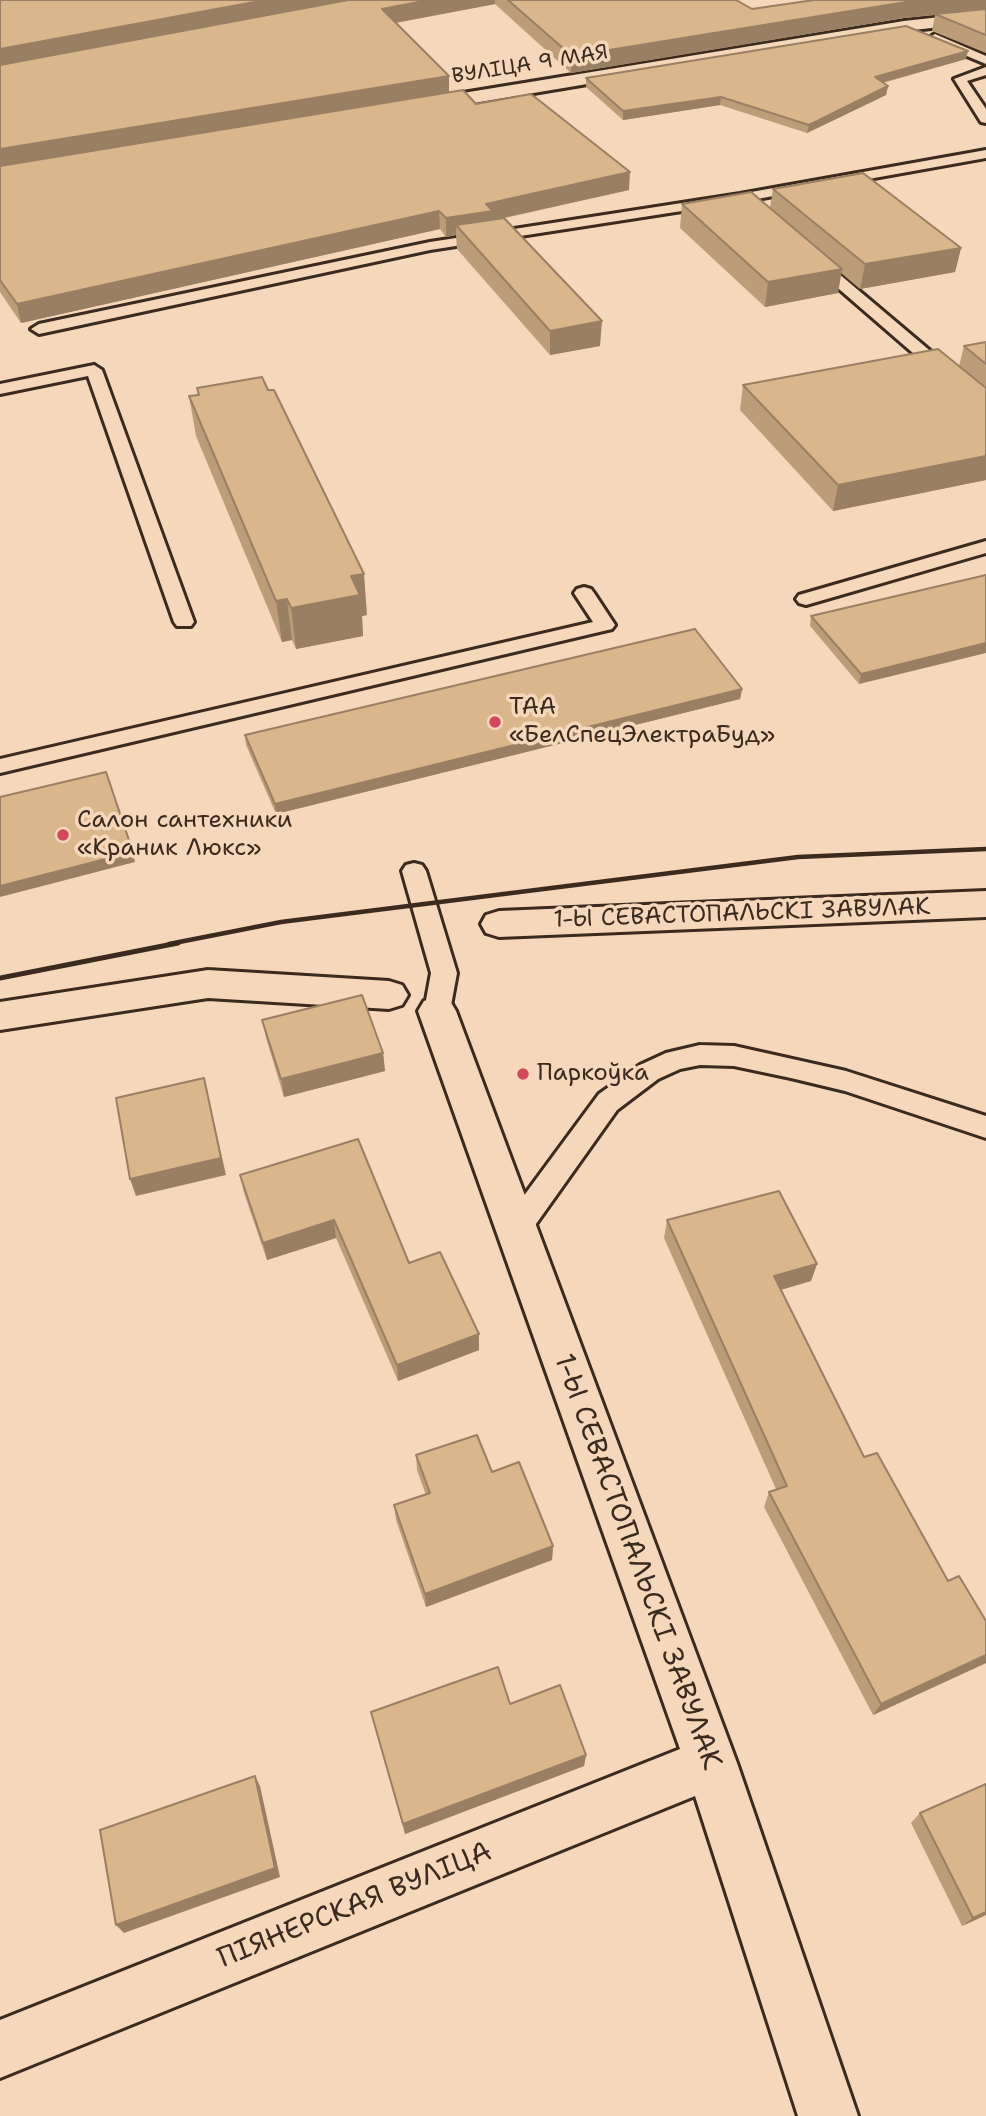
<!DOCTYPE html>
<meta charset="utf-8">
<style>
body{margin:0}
canvas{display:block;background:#f5d7bb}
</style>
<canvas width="986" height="2116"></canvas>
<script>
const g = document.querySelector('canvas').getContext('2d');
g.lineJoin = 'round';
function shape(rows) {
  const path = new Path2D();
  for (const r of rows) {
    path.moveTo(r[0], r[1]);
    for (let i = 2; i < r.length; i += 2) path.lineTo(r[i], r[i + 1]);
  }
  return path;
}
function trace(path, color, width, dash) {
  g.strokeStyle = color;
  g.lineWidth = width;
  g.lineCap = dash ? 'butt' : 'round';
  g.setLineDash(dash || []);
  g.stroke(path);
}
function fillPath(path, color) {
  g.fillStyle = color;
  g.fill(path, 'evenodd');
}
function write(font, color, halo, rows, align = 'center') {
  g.font = font + ' "Shantell Sans",sans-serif';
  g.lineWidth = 7;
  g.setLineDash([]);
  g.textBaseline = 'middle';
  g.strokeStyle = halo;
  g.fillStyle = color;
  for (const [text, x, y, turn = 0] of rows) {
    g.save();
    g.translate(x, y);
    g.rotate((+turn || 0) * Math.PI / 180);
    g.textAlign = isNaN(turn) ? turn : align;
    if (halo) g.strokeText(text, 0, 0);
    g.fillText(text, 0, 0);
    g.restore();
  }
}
const service = shape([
 [935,34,986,56,986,64,931,41,929,38,935,34],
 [986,67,986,75,967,81,986,109,986,123,981,122,954,79,986,67],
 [986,150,986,158,740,202,430,250,39,334,31,329,39,324,430,242,740,194,986,150],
 [814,255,819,257,986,398,986,412,980,411,809,263,806,260,809,257,814,255],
 [94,365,102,370,194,622,191,626,177,626,174,622,88,376,0,394,0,384,94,365],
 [986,541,986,553,806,605,799,603,796,599,799,595,986,541],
 [584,587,591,589,594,593,615,625,612,629,0,773,0,759,593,622,574,593,577,589,584,587],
 [414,863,422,865,426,871,457,973,450,1011,446,1018,437,1021,428,1018,424,1011,431,973,402,871,406,865,414,863],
 [700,1045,734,1046,846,1071,986,1116,986,1138,845,1091,791,1078,734,1066,700,1065,680,1069,658,1079,617,1110,526,1238,516,1241,506,1238,502,1229,506,1220,599,1094,640,1065,666,1053,700,1045]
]);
const minor = shape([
 [986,12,986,22,904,31,420,112,410,106,420,100,904,21,986,12],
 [986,891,986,917,499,937,486,933,481,924,486,915,499,911,986,891],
 [208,970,389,981,402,985,408,995,402,1005,389,1009,208,998,0,1030,0,1002,208,970],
 [437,997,450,1001,456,1011,737,1763,858,2116,798,2116,695,1796,0,2078,0,2020,680,1749,418,1011,424,1001,437,997]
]);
trace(service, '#3b2a1e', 6);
trace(minor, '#3b2a1e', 6);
fillPath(service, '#f5d7bb');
fillPath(minor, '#f5d7bb');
trace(shape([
 [169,944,281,922,798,857,986,849]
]), '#3b2a1e', 4.5);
trace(shape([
 [0,978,178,943]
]), '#3b2a1e', 5);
fillPath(shape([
 [0,0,736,0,752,9,986,0,986,53,932,31,935,15,904,18,571,73,495,4,396,23,449,76,449,92,476,104,629,190,505,218,600,346,550,355,457,249,456,235,446,237,440,229,21,323,0,292],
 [966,59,883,83,888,86,886,95,807,133,720,105,623,120,586,87,586,78],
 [773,189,961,248,955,272,860,289,841,273,838,293,765,307,680,228,682,204,770,208],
 [986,342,986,480,833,511,740,410,743,385,959,366,964,346],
 [197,388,367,615,362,616,363,636,296,649,292,640,282,642,196,436,189,396,198,395],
 [986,575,859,684,810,626,811,616],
 [742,689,740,699,276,814,246,745,245,735],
 [262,1020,383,1053,385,1071,284,1097,266,1038],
 [358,1139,409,1263,479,1350,398,1381,336,1238,267,1260,244,1193,240,1175],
 [667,1220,817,1264,811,1281,781,1290,864,1457,948,1581,986,1621,986,1663,873,1715,764,1507,769,1492,776,1489,664,1238],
 [416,1455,492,1472,553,1546,552,1560,426,1607,396,1520,394,1505,426,1495,417,1470],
 [510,1704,586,1755,584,1766,405,1834,371,1712],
 [986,1784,986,1915,962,1926,911,1823,920,1813]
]), '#bb9d79');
fillPath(shape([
 [265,0,352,0,0,66,0,49],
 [429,0,495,0,495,4,383,25,382,9],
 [928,0,986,0,986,9,904,18,571,73,572,56,906,2],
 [968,51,966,59,873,85,875,77],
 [449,76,449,93,0,167,0,149],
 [888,86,886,95,807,133,809,125],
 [721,97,720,105,623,120,623,111],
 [630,172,629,190,493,220,456,225,456,235,446,237,446,218,486,204],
 [439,211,440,229,21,323,17,304],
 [961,248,955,272,860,289,865,264],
 [842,269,838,293,765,307,768,282],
 [602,321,600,346,550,355,550,331],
 [986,456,986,480,833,511,838,485],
 [364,574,367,615,362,616,363,636,296,649,291,608,351,576],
 [287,599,292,640,282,642,276,601],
 [986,643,986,653,859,684,861,674],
 [742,689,740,699,276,814,275,804],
 [133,852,135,862,0,897,0,886],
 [383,1053,385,1071,284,1097,281,1079],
 [204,1078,226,1175,136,1196,130,1179],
 [334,1220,336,1238,267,1260,263,1243],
 [817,1264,811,1281,769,1293,774,1276],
 [479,1334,479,1350,398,1381,397,1365],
 [553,1546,552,1560,426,1607,425,1594],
 [986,1655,986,1663,873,1715,881,1704],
 [586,1755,584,1766,405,1834,403,1824],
 [255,1776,260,1786,280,1877,124,1933,116,1925],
 [986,1912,986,1915,962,1926,973,1918]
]), '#997f63');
const building = shape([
 [0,0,265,0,0,49,0,0],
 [348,0,429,0,382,9,449,76,0,149,0,65,348,0],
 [508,0,736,0,752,9,814,0,928,0,906,2,572,56,508,0],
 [986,9,986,35,935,14,986,9],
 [906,26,968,51,875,77,888,86,809,125,721,97,623,111,586,78,906,26],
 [463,90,476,104,531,94,630,172,486,204,493,211,446,218,439,211,17,304,0,280,0,166,463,90],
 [863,173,961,248,865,264,773,189,863,173],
 [751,192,842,269,768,282,682,204,751,192],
 [504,218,602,321,550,331,456,225,504,218],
 [986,342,986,364,964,346,986,342],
 [938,349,986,388,986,456,838,485,743,385,938,349],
 [262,377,268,390,274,390,364,574,351,576,360,595,291,608,287,599,276,601,189,396,199,395,197,388,262,377],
 [986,575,986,643,861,674,811,616,986,575],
 [695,629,742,689,275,804,245,735,695,629],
 [106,772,133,852,0,886,0,797,106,772],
 [362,995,383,1053,281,1079,262,1020,362,995],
 [204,1078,221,1158,130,1179,116,1098,204,1078],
 [358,1139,409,1263,440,1252,479,1334,397,1365,334,1220,263,1243,240,1175,358,1139],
 [779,1191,817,1264,774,1276,864,1457,877,1453,948,1581,959,1576,986,1621,986,1655,881,1704,769,1492,787,1486,667,1220,779,1191],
 [477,1435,492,1472,519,1462,553,1546,425,1594,394,1505,430,1493,416,1455,477,1435],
 [498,1667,510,1704,560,1685,586,1755,403,1824,371,1712,498,1667],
 [255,1776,275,1868,116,1925,100,1830,255,1776],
 [986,1784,986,1912,973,1918,920,1813,986,1784]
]);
fillPath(building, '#dab68d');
trace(building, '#997f63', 2);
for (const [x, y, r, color] of [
 [495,722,7,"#d1495b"],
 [63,835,7,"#d1495b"],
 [523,1074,7,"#d1495b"]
]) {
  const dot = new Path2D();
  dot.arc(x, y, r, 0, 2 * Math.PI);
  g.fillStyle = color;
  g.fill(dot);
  trace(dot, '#f5d7bb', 2.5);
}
write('21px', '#3b2a1e', '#f5d7bb', [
 ["ВУЛІЦА 9 МАЯ",530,65,-9]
]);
write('24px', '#3b2a1e', '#f5d7bb', [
 ["ТАА",509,708],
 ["«БелСпецЭлектраБуд»",509,736],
 ["Салон сантехники",77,821],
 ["«Краник Люкс»",77,849],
 ["Паркоўка",537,1074]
], 'left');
write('24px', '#3b2a1e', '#f5d7bb', [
 ["1-Ы СЕВАСТОПАЛЬСКІ ЗАВУЛАК",742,914,-2]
]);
write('28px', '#3b2a1e', '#f5d7bb', [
 ["1-Ы СЕВАСТОПАЛЬСКІ ЗАВУЛАК",637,1562,70],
 ["ПІЯНЕРСКАЯ ВУЛІЦА",355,1906,-22]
]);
</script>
